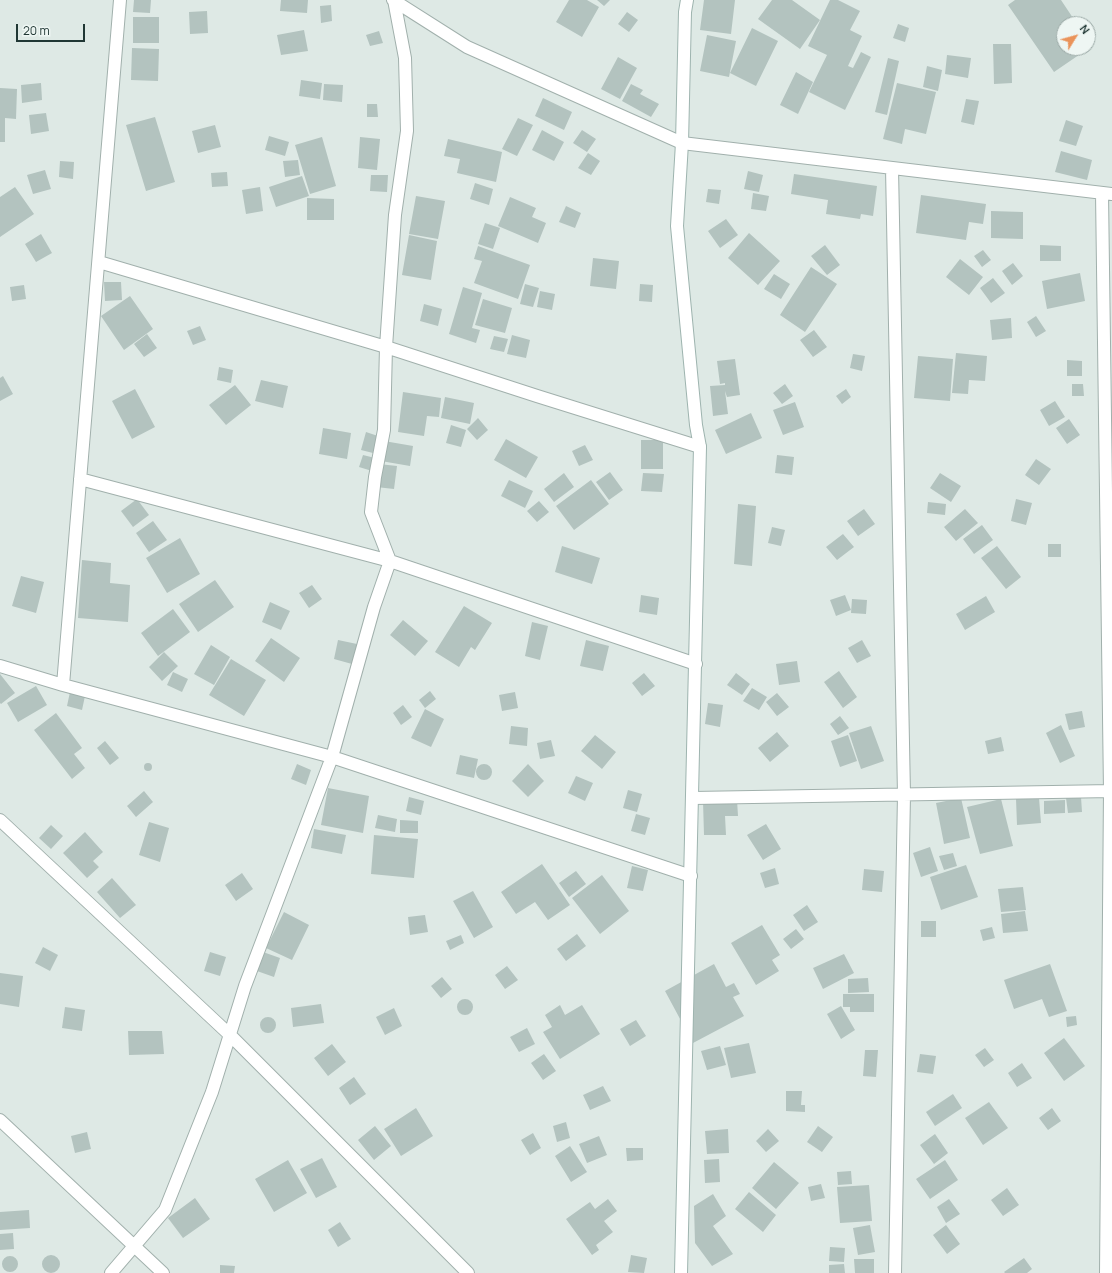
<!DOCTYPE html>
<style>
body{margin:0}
#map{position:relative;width:1112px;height:1273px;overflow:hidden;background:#dee9e5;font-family:Manrope,sans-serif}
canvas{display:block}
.north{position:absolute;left:1056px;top:16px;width:40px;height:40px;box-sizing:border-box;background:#eef6f3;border:1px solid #9caaa7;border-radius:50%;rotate:53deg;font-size:11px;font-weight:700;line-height:16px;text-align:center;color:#203734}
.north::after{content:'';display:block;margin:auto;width:14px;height:18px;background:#ea935a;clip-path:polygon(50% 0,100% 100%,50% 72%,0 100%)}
.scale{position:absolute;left:16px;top:24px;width:69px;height:18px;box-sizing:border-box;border:2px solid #203734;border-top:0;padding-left:5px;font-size:12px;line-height:14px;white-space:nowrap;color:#203734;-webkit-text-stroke:3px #eef6f3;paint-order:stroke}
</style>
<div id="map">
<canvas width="1112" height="1273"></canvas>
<div class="north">N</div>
<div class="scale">20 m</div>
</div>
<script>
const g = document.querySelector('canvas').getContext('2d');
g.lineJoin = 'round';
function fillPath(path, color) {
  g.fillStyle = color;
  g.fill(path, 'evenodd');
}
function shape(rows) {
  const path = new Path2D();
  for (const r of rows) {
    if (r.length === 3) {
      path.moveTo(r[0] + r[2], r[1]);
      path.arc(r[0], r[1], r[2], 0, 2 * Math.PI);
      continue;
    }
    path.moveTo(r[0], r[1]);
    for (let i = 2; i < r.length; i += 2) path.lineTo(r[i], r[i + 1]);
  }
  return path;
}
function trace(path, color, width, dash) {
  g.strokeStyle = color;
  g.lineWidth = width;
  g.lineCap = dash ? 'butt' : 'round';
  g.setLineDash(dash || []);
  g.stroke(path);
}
fillPath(shape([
 [134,0,151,0,150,13,133,12],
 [281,0,308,0,307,13,280,11],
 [569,0,587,0,599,7,582,37,556,22],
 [597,0,610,0,604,6],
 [704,0,735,0,731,34,700,30],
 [772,0,792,0,820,20,800,49,758,19],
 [830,0,838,0,860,11,850,30,862,36,848,66,853,68,861,52,871,57,845,110,809,92,827,55,808,46],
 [1015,0,1061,0,1077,24,1064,24,1064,48,1088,48,1088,40,1092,46,1054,72,1008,5],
 [331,5,332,21,321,23,320,6],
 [207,11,208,33,190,34,189,12],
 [627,12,638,20,629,32,618,24],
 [133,17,159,17,159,43,133,43],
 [898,24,909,28,905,42,893,38],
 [752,28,778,41,756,86,730,73],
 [304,30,308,51,281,55,277,35],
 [379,31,383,43,370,46,366,35],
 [707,35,736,41,729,77,700,71],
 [993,44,1011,44,1012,83,994,84],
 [132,48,159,49,158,81,131,80],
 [947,55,971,58,968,78,945,74],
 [618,57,637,68,620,99,601,89],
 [888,58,899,61,887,115,875,112],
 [927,66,942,70,938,91,923,87],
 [796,72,813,82,798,114,780,105],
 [301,80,322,83,320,99,299,96],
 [41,83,42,100,22,103,21,85],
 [897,83,936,92,926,134,905,129,902,144,883,139],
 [324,84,343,85,342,102,323,100],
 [631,84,643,90,640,94,659,104,651,117,622,101],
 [0,88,17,89,16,119,5,118,5,142,0,142],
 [543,98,572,112,564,130,535,116],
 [966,99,979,101,974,125,961,122],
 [367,104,377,104,378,117,367,117],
 [46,113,49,131,31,134,29,115],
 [155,117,175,182,146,191,126,125],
 [518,118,533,125,517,156,502,149],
 [1066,120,1083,126,1076,146,1059,141],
 [215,125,221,147,198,153,192,131],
 [542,130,564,142,554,161,532,150],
 [582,130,596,139,587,152,573,143],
 [269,136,289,142,285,156,265,150],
 [322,137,336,186,310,194,295,145],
 [360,137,380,139,377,170,358,168],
 [448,139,502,152,496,182,457,173,460,159,444,156],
 [1061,151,1092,160,1087,180,1055,172],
 [588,153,600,161,591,175,578,168],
 [298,160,300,175,285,177,283,161],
 [60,161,74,162,73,179,59,177],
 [45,170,51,189,33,194,27,175],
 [748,171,763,175,759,192,744,189],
 [227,172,228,186,212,187,211,173],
 [794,174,877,186,873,216,861,214,860,219,826,214,828,200,791,194],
 [371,175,388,175,387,192,370,191],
 [302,176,309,196,276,207,269,187],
 [475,183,493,189,489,205,470,199],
 [15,187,34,214,0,237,0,197],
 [260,187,263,211,246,214,242,190],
 [708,189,721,190,719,204,706,202],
 [753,193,769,196,766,211,751,209],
 [921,195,986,204,983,224,969,222,966,240,916,233],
 [416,196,445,201,438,239,409,234],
 [510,197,536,208,532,217,546,223,538,243,498,226],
 [307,198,334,199,334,220,307,220],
 [566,206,581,213,575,228,559,222],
 [991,211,1023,212,1023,239,991,238],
 [726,219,738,235,720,248,708,231],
 [485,223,500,228,493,249,478,244],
 [749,233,780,261,758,285,728,258],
 [41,234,52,253,36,262,25,244],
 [409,235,437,241,431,280,402,275],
 [825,245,840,265,827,275,811,256],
 [1040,245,1061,246,1061,261,1040,261],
 [478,246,530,265,518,299,474,283,482,261,474,259],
 [983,250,991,260,982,267,974,256],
 [593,258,619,261,616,289,590,286],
 [960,259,983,277,969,295,946,277],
 [1013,263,1023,276,1012,285,1002,271],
 [811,267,837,284,805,332,780,315],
 [1080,273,1085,301,1047,309,1042,281],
 [774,274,790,284,781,299,764,289],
 [993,278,1005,293,991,303,980,288],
 [104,282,121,282,122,300,105,301],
 [525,284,539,288,533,307,520,304],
 [640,284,653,285,652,302,639,301],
 [24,285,26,299,12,301,10,287],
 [463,287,482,293,472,328,480,330,476,343,449,334],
 [540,291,555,294,552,310,537,307],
 [130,296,153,329,124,350,101,316],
 [483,299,512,308,505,333,475,325],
 [424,304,442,309,438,326,420,321],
 [1036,316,1046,331,1036,337,1027,322],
 [1011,318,1012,338,992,340,990,320],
 [200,326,206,340,193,345,187,331],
 [814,330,827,347,813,357,800,340],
 [147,334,157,348,144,357,134,344],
 [512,335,530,340,526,358,507,354],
 [494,336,508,339,504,352,490,349],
 [956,353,987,356,985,381,969,380,968,394,952,393],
 [853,354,865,356,862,371,850,368],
 [918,356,953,359,950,401,914,398],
 [735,359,740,395,727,397,725,391,728,414,713,416,710,386,725,385,725,383,720,384,717,361],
 [1067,360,1082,361,1082,376,1067,376],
 [219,367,233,370,231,383,217,380],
 [3,376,13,394,0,401,0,378],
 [261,380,288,386,283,408,255,401],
 [785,384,793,396,782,404,773,393],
 [1072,384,1083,384,1084,396,1072,396],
 [235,385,251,405,226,425,209,405],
 [135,389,155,427,132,439,112,401],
 [846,389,851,397,842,404,836,396],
 [403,392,441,398,439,417,427,416,424,436,398,432],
 [445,397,474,403,470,424,441,418],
 [1055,401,1065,417,1049,426,1040,410],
 [795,402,804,427,783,435,773,410],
 [751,413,762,438,726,454,715,430],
 [478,418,488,430,477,440,467,429],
 [1069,419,1080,435,1067,444,1056,428],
 [451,425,466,430,461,447,446,443],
 [323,428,351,433,347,459,319,454],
 [366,432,378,436,373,453,361,450],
 [506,439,538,457,526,478,494,460],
 [641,440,663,440,663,469,641,469],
 [384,441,413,446,410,466,381,461],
 [585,445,593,460,579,466,572,451],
 [363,455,375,458,372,471,359,467],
 [777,455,794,457,792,475,775,473],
 [1036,459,1051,469,1039,485,1025,475],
 [379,464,397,466,394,489,376,487],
 [610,472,623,490,609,500,596,482],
 [564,473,574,487,554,502,544,489],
 [643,473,664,474,662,492,641,491],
 [940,473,961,486,951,502,930,488],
 [509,480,533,491,525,508,501,496],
 [591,480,609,504,574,530,556,506],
 [137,499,149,515,133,527,121,511],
 [1016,499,1032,503,1026,525,1011,521],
 [539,501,549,512,537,522,527,511],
 [928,502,946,504,945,515,927,513],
 [738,504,756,506,752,566,734,564],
 [864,509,875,524,858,536,847,521],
 [965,509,978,523,956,541,944,527],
 [153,521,167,540,149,552,136,533],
 [982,525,993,540,974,554,963,539],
 [772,527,785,530,781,546,768,543],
 [843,534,854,547,837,560,826,547],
 [180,538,200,574,167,593,146,558],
 [1048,544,1061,544,1061,557,1048,557],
 [562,546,600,558,592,584,555,572],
 [997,546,1021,577,1006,589,981,558],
 [82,560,111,563,110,583,130,585,128,622,78,618],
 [21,576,44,582,36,613,12,606],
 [215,580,234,607,198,632,179,604],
 [312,585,322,599,309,608,299,593],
 [641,595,659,598,657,615,639,612],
 [845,595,851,610,836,616,830,600],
 [986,596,995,612,965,630,956,614],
 [852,599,867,600,866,614,851,613],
 [270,602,290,611,281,630,262,622],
 [464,606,492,623,475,650,471,647,459,667,435,652],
 [173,609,190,632,158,656,141,633],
 [403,620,428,641,415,656,390,635],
 [532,622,548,626,540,660,525,656],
 [271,638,300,658,284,682,255,661],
 [338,640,357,644,352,664,334,659],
 [586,640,609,646,603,671,580,666],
 [862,640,871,656,857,663,848,648],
 [211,645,230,657,214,685,194,674],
 [164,652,178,666,162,681,149,667],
 [231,659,266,680,244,716,209,695],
 [797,661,800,682,779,685,776,664],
 [839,671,857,697,843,708,824,682],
 [173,672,188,679,182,692,167,685],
 [644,673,655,686,642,696,632,683],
 [736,673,750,684,742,695,727,685],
 [0,674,15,693,1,704,0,703],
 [36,686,47,705,18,722,7,703],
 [752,688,767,697,759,710,743,701],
 [430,691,436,699,425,708,419,700],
 [70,692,85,696,82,710,67,706],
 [515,692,518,708,502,711,499,695],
 [777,693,789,707,777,716,766,702],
 [708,703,723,705,720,727,705,724],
 [403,705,412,717,401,725,393,713],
 [425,709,444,719,431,747,411,738],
 [1082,711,1085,727,1069,730,1065,714],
 [56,713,82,748,74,754,85,768,72,779,34,730],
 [840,716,849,728,838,735,830,724],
 [1061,725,1075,756,1060,763,1046,733],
 [511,726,528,728,527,746,509,744],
 [871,726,884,761,861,769,849,733],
 [777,732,789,746,770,762,758,748],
 [595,735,616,752,602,769,581,751],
 [848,735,857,761,840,767,831,741],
 [1001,737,1004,751,988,754,985,741],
 [551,740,555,756,540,759,537,743],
 [105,741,119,758,110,765,97,748],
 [460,755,478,759,474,778,456,774],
 [148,767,4],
 [484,772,8],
 [297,764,311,770,306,785,291,779],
 [528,764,544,781,528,797,512,781],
 [576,776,593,783,585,801,568,793],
 [328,788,369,796,363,833,321,825],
 [628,790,642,794,637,812,623,808],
 [144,791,153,802,136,817,127,806],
 [409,797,424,801,421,815,406,811],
 [1081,797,1082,812,1068,813,1066,798],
 [961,798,970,838,944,844,936,803],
 [1039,798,1041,823,1017,825,1016,799],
 [1001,799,1013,846,980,854,967,807],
 [737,800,738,816,725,816,726,835,704,835,703,801],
 [1065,800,1065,813,1044,814,1044,801],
 [636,814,650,818,645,835,631,831],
 [378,815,397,819,395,832,375,828],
 [400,820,418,821,418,833,400,833],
 [149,822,169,828,160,862,139,855],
 [766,824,781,849,763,860,747,835],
 [51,825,63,836,51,849,39,838],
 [314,829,346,835,342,854,311,848],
 [85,832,103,852,93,861,99,867,87,878,63,853],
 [374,835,418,839,414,878,371,874],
 [930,847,938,871,921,877,913,853],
 [953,853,957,866,944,870,939,856],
 [542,864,570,905,548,920,535,902,516,914,501,892],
 [966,865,978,897,941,910,930,877],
 [632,866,648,870,643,891,627,888],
 [775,868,779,884,765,888,760,873],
 [864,869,884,871,882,892,862,890],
 [576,871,586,884,569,897,559,883],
 [242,873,253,889,236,901,225,885],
 [602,875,629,911,600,934,572,898],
 [112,878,136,905,120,918,97,892],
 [1023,887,1026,910,1001,912,998,889],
 [473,891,493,927,474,938,453,901],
 [807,905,818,922,804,931,793,915],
 [1025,911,1028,931,1003,933,1001,914],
 [284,912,309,925,292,960,266,948],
 [425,915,428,932,410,935,408,917],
 [921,921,936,921,936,937,921,937],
 [762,925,780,955,772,960,779,971,756,985,731,943],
 [992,927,995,938,983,941,980,930],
 [796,929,804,939,791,949,783,939],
 [577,934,586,946,566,961,557,949],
 [461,935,464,943,450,950,446,941],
 [43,947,58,955,50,971,35,963],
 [210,952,226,957,220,976,204,971],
 [263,952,280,958,274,977,257,971],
 [844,954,854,973,823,989,813,968],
 [714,964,726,987,734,983,740,994,733,997,744,1016,693,1043,665,991],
 [1050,964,1067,1011,1049,1017,1042,999,1014,1009,1004,980],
 [507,966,518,980,505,989,495,975],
 [0,973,23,976,19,1007,0,1004],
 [442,977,452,989,441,998,431,986],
 [868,978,869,992,848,993,848,979],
 [843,994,874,994,874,1012,850,1012,850,1007,843,1007],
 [465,1007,8],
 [321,1004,324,1023,293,1027,291,1008],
 [560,1005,565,1015,582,1005,600,1034,560,1059,543,1032,552,1027,545,1015],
 [841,1006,855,1030,841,1039,827,1014],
 [65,1007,85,1010,82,1031,62,1028],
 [394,1008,402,1026,385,1035,376,1017],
 [1076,1016,1077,1025,1067,1027,1066,1017],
 [268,1025,8],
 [636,1020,646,1036,630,1046,620,1029],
 [527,1028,535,1044,519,1052,510,1037],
 [128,1031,162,1031,164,1054,129,1055],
 [1064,1038,1085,1066,1064,1081,1044,1053],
 [749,1043,756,1073,731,1078,724,1048],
 [332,1044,346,1062,328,1076,314,1058],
 [720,1046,726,1065,707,1070,701,1051],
 [985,1048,994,1060,984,1067,975,1055],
 [865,1050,878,1050,876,1077,863,1076],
 [544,1054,556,1071,543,1080,531,1063],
 [920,1054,936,1056,933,1074,917,1072],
 [1022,1063,1032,1078,1017,1087,1008,1073],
 [354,1077,366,1094,350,1105,339,1088],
 [603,1086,611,1101,590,1110,583,1095],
 [786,1091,802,1091,801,1105,805,1105,805,1112,786,1111],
 [953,1094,962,1108,935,1126,926,1112],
 [989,1102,1008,1128,983,1145,965,1118],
 [416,1108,433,1136,401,1156,384,1129],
 [1052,1108,1061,1121,1048,1130,1039,1118],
 [566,1122,570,1138,557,1142,553,1126],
 [375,1126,391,1146,374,1160,358,1140],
 [818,1126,833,1137,822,1152,807,1142],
 [728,1129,729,1153,707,1154,705,1131],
 [768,1129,779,1141,766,1152,756,1141],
 [87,1132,91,1149,75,1153,71,1136],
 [533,1133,541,1148,530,1155,521,1140],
 [935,1134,948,1153,934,1164,920,1145],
 [599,1136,607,1155,587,1163,579,1144],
 [570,1146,587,1172,571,1182,555,1156],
 [626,1148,643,1148,643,1160,627,1161],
 [322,1158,337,1187,316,1198,300,1169],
 [719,1159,720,1182,705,1183,704,1160],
 [288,1160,307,1193,274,1212,255,1179],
 [945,1160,958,1180,930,1199,916,1179],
 [774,1162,799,1183,776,1209,752,1188],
 [851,1171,852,1184,838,1185,837,1172],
 [821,1184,825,1198,811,1201,808,1187],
 [869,1185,872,1221,840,1223,837,1187],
 [1007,1188,1019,1205,1003,1216,991,1200],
 [749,1192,776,1215,763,1232,735,1209],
 [713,1194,726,1216,713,1226,733,1254,712,1266,695,1243,694,1206],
 [195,1198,210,1219,183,1238,168,1218],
 [608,1199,617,1211,604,1221,613,1232,596,1245,599,1250,592,1255,566,1219,590,1202,595,1209],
 [949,1199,960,1214,946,1223,937,1207],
 [29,1210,30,1228,0,1230,0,1212],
 [340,1222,351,1239,338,1247,328,1230],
 [870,1225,875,1252,858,1255,853,1228],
 [946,1225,960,1244,947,1254,933,1235],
 [13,1233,14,1249,0,1250,0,1234],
 [830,1247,845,1248,844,1262,829,1261],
 [631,1255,647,1258,644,1273,628,1272],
 [51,1264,9],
 [10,1264,8],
 [1024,1258,1032,1269,1027,1273,1005,1273,1004,1272],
 [854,1259,874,1259,874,1273,855,1273],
 [844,1264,845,1273,829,1273,829,1265],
 [220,1265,235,1266,234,1273,220,1273]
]), '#b3c3bf');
const street = shape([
 [393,0,467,47,682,143,1112,194],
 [892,168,904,795,895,1273],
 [1102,193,1110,791,1106,1273],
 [99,262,386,347,537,396,700,447],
 [80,479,390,561,696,664],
 [0,666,63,685,332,757,691,876],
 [63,685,120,0],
 [693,798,1112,791],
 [0,820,230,1035,468,1273],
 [0,1120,163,1273],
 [111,1273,165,1210,212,1092,245,986,332,757,374,607,390,561,371,512,375,477,384,430,386,347,395,215,407,131,405,58,394,0]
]);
const secondary = shape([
 [681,1273,700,447,696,425,677,226,682,143,685,12,687,0]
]);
trace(street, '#a1b0ac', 14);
trace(secondary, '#9eb4af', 14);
trace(street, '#fff', 12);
trace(secondary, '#fff', 12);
</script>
